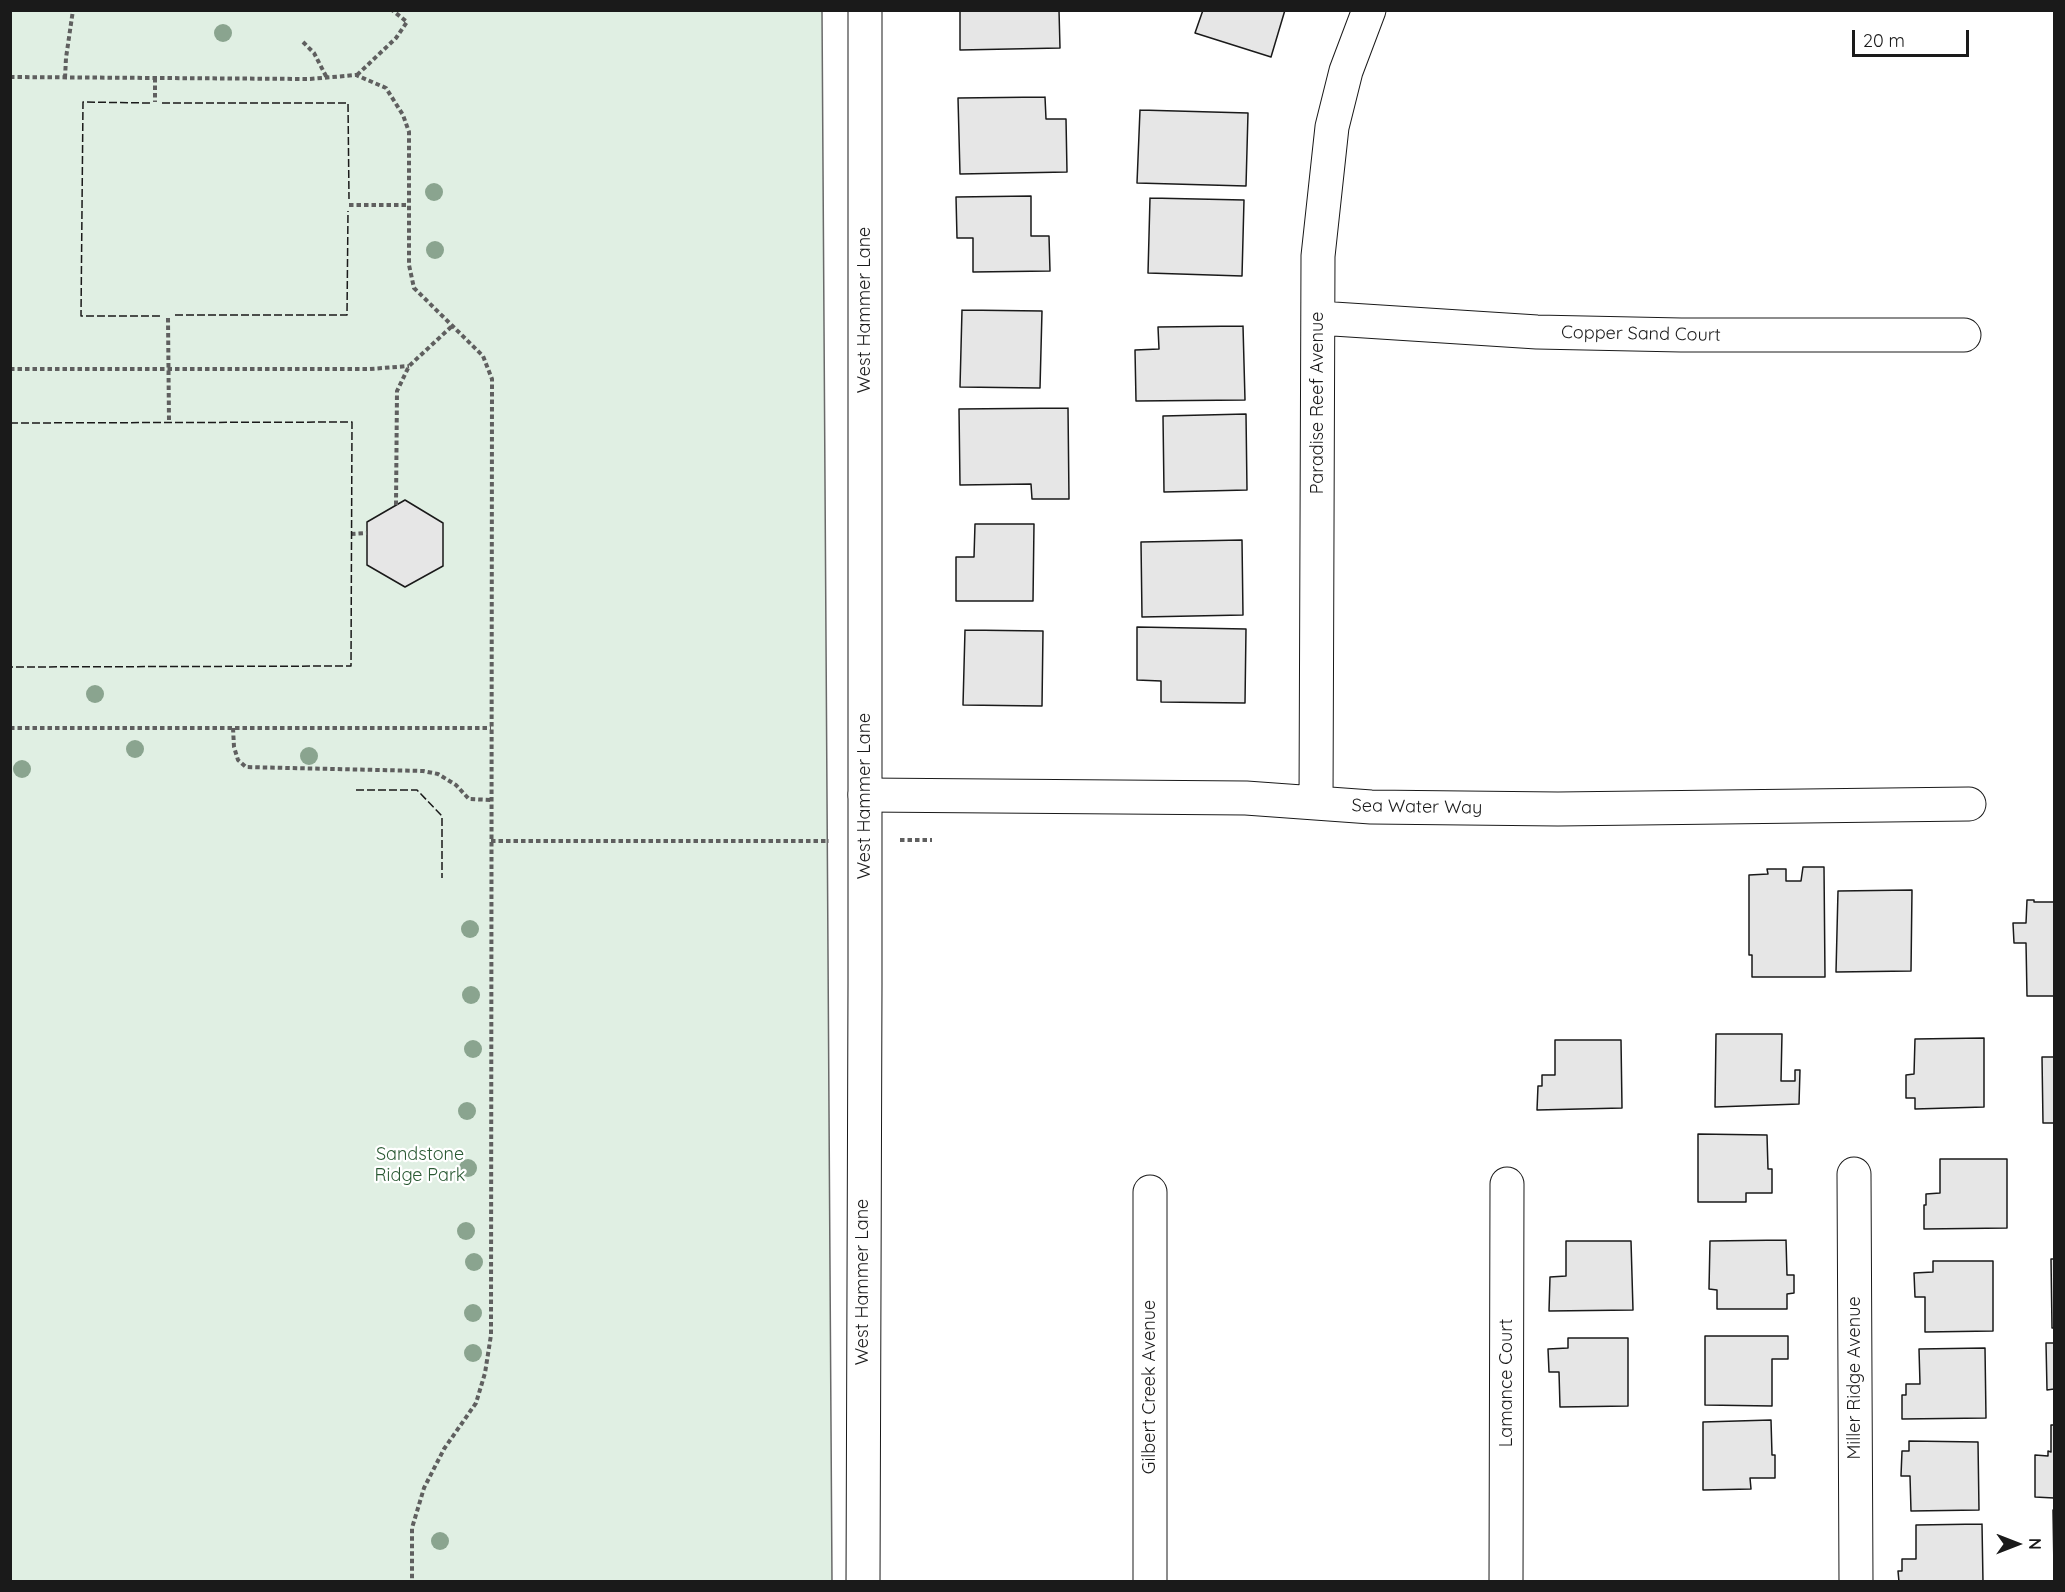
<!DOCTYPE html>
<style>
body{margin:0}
#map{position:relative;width:2065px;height:1592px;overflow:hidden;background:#fff;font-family:Quicksand,sans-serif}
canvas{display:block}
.frame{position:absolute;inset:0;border:12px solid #1a1a1a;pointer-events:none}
.north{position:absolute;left:1987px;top:1514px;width:60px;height:60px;-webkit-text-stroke:4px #fff;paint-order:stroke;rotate:90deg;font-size:16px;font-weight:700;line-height:24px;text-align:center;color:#1a1a1a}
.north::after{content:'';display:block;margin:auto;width:21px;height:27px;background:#1a1a1a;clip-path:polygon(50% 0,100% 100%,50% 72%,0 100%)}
.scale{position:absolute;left:1852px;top:30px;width:117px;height:27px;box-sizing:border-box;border:3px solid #1a1a1a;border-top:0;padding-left:8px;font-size:18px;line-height:21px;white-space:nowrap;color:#1a1a1a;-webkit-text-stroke:4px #fff;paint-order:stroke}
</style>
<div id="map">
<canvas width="2065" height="1592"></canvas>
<div class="frame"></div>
<div class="north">N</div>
<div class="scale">20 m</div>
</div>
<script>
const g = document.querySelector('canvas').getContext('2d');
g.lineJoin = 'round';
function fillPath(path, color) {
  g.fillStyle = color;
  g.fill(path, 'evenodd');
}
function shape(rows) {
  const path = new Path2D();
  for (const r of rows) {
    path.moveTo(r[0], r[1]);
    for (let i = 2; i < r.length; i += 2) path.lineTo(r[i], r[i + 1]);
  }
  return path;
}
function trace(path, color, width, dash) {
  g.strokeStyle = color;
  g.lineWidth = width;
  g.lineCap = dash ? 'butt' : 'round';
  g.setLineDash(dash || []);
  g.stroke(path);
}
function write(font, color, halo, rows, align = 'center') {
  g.font = font + ' Quicksand,sans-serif';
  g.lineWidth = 4.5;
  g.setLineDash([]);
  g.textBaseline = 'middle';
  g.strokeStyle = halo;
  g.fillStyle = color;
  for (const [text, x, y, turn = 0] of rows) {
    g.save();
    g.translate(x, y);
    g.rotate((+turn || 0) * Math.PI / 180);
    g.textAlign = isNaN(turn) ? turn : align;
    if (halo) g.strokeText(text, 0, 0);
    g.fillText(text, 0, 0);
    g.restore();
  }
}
const green = shape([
 [11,11,822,11,832,1581,11,1581,11,11]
]);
fillPath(green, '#e0efe3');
trace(green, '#6a6a6a', 1.5);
const building = shape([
 [960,10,1059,10,1060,48,960,50,960,10],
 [1203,10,1285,10,1271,57,1195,33,1203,10],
 [1045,97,1046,119,1066,119,1067,172,960,174,958,98,1045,97],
 [1140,110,1248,113,1246,186,1137,183,1140,110],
 [1031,196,1031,236,1049,236,1050,271,973,272,973,238,957,238,956,197,1031,196],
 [1150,198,1244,200,1242,276,1148,273,1150,198],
 [962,310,1042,311,1040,388,960,387,962,310],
 [1243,326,1245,400,1136,401,1135,350,1159,349,1158,327,1243,326],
 [1068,408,1069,499,1032,499,1031,484,960,485,959,409,1068,408],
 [1246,414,1247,490,1164,492,1163,416,1246,414],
 [405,500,443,523,443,566,405,587,367,565,367,522,405,500],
 [975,524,1034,524,1033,601,956,601,956,557,974,557,975,524],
 [1242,540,1243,615,1142,617,1141,542,1242,540],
 [1137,627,1246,629,1245,703,1161,702,1161,681,1137,680,1137,627],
 [965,630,1043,631,1042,706,963,705,965,630],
 [1803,867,1824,867,1825,977,1752,977,1752,955,1749,955,1749,875,1768,874,1767,869,1786,869,1786,881,1801,881,1803,867],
 [1912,890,1911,971,1836,972,1838,891,1912,890],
 [2027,900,2034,900,2034,902,2054,902,2054,996,2027,996,2026,943,2014,943,2013,923,2026,923,2027,900],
 [1716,1034,1782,1034,1781,1081,1795,1081,1795,1070,1800,1070,1799,1104,1715,1107,1716,1034],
 [1984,1038,1984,1107,1915,1109,1915,1098,1906,1098,1906,1075,1914,1074,1915,1039,1984,1038],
 [1555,1040,1621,1040,1622,1108,1537,1110,1538,1086,1542,1086,1542,1075,1555,1075,1555,1040],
 [2042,1057,2054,1057,2054,1123,2043,1123,2042,1057],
 [1698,1134,1767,1135,1768,1169,1772,1169,1772,1193,1746,1193,1746,1202,1698,1202,1698,1134],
 [1940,1159,2007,1159,2007,1228,1924,1229,1924,1205,1926,1205,1926,1194,1940,1193,1940,1159],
 [1786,1240,1787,1275,1794,1275,1794,1293,1787,1294,1787,1309,1717,1309,1717,1290,1709,1289,1710,1241,1786,1240],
 [1566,1241,1631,1241,1633,1310,1549,1311,1550,1277,1566,1276,1566,1241],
 [2051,1259,2054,1259,2054,1328,2052,1328,2051,1259],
 [1933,1261,1993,1261,1993,1331,1925,1332,1925,1297,1915,1297,1914,1273,1933,1272,1933,1261],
 [1705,1336,1788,1336,1788,1359,1772,1359,1772,1406,1705,1405,1705,1336],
 [1568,1338,1628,1338,1628,1406,1560,1407,1559,1372,1549,1372,1548,1349,1568,1348,1568,1338],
 [2046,1343,2054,1343,2054,1389,2047,1390,2046,1343],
 [1985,1348,1986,1418,1902,1419,1902,1395,1906,1395,1906,1384,1920,1384,1919,1349,1985,1348],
 [1771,1420,1772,1455,1775,1455,1775,1478,1750,1478,1751,1489,1703,1490,1703,1422,1771,1420],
 [2051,1425,2054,1425,2054,1498,2035,1497,2035,1455,2048,1456,2048,1451,2051,1452,2051,1425],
 [1909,1441,1978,1442,1979,1510,1911,1511,1910,1476,1901,1476,1902,1451,1909,1451,1909,1441],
 [2053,1510,2054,1510,2054,1570,2053,1510],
 [1982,1524,1983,1582,1899,1582,1898,1571,1902,1571,1902,1559,1916,1559,1916,1525,1982,1524]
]);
fillPath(building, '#e6e6e6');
trace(building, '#1a1a1a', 1.5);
const minor = shape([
 [1318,318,1537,332,1681,335,1964,335],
 [865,795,1246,798,1371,807,1558,809,1969,804],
 [1316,803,1318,256,1332,127,1346,71,1369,10],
 [1854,1174,1856,1582],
 [1150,1582,1150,1192],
 [1506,1582,1507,1184]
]);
const tertiary = shape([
 [863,1582,865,983,865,10]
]);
trace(minor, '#1a1a1a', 35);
trace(tertiary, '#1a1a1a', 35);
trace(shape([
 [303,42,314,53,327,78],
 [357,75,396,38,407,22,392,10],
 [10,77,310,79,356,75,386,88,403,115,409,132,409,265,414,288,483,356,492,379,491,1335,485,1373,476,1403,444,1449,424,1488,412,1528,412,1582],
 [65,78,66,58,73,10],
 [155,78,155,102],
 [349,205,409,205],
 [168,318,169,421],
 [10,369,370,369,409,366],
 [396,505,397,391,409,366,451,327],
 [351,534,367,533],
 [10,728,491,728],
 [233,728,234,747,238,760,246,767,423,771,438,774,456,785,469,799,491,800],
 [900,840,932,840],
 [491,841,829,841]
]), '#5f5f5f', 4, [4.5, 3]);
trace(minor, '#fff', 33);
trace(tertiary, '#fff', 33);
trace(shape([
 [150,103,83,102,81,316,162,316],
 [162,103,348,103,349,199],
 [175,315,347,315,348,211],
 [10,423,352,422,351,666,10,667],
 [356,790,417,790,442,816,442,878]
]), '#1a1a1a', 1.5, [8, 3]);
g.fillStyle = '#8aa48f';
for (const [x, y] of [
 [223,33],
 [434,192],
 [435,250],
 [95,694],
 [135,749],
 [309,756],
 [22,769],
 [470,929],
 [471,995],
 [473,1049],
 [467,1111],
 [468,1168],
 [466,1231],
 [474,1262],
 [473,1313],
 [473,1353],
 [440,1541]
]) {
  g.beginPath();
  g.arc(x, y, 9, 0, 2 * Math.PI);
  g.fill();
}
write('18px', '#1a1a1a', '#fff', [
 ["West Hammer Lane",865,310,-90],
 ["Copper Sand Court",1641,334,1],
 ["Paradise Reef Avenue",1318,403,-90],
 ["West Hammer Lane",865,796,-90],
 ["Sea Water Way",1417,807,1],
 ["West Hammer Lane",863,1282,-90],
 ["Miller Ridge Avenue",1855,1378,-90],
 ["Lamance Court",1507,1383,-90],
 ["Gilbert Creek Avenue",1150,1387,-90]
]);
write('18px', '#2b5a34', '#fff', [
 ["Sandstone",420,1155],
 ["Ridge Park",420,1176]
]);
</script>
